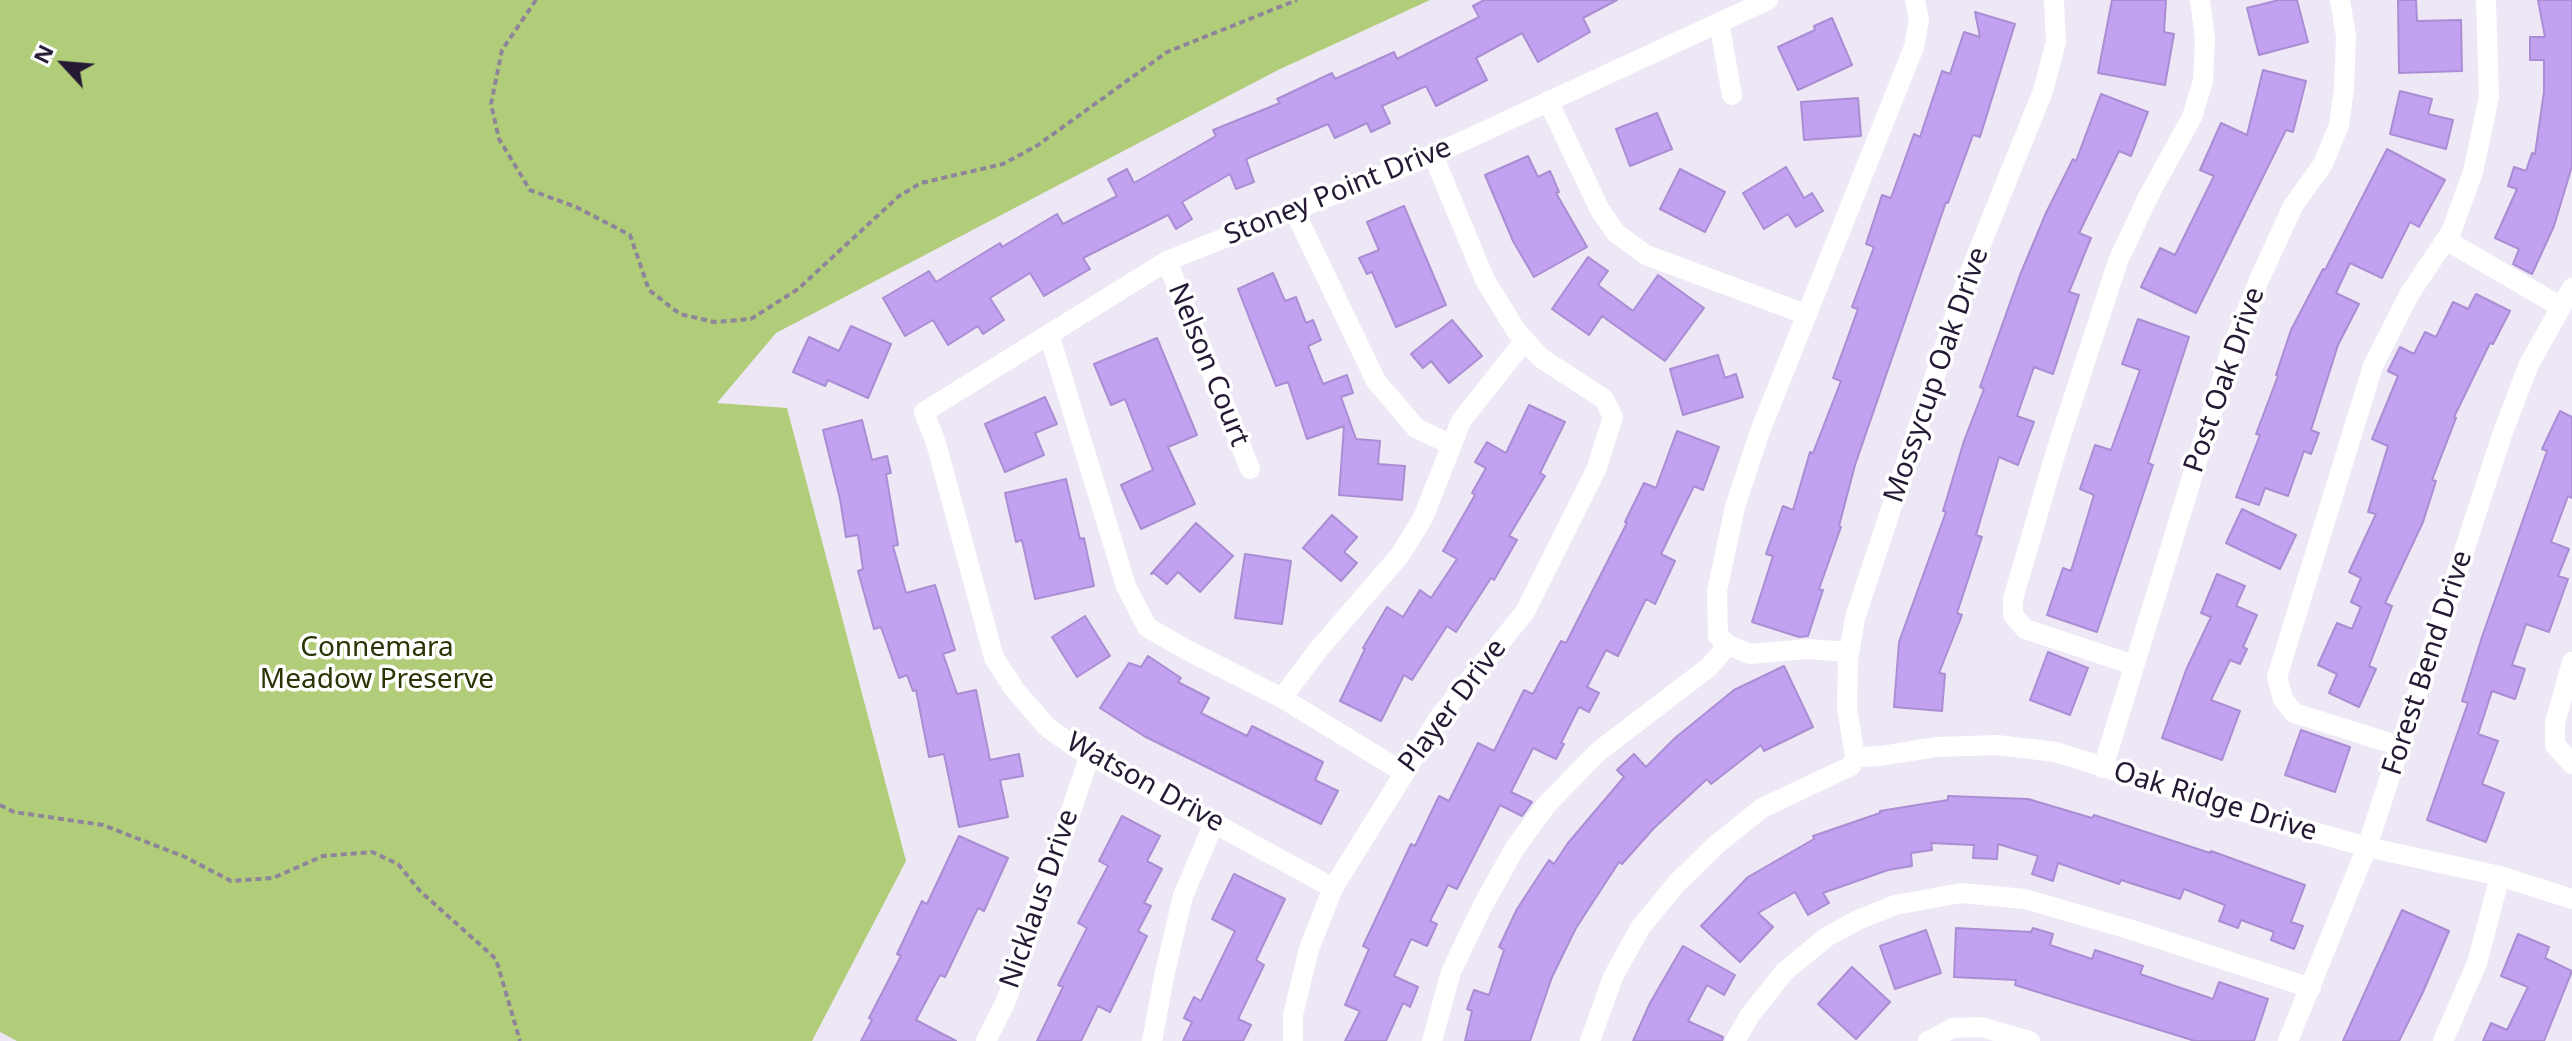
<!DOCTYPE html>
<style>
body{margin:0}
#map{position:relative;width:2572px;height:1041px;overflow:hidden;background:#ede7f6;font-family:"Noto Sans",sans-serif}
canvas{display:block}
.north{position:absolute;left:24px;top:24px;width:80px;height:80px;-webkit-text-stroke:6px #fff;paint-order:stroke;rotate:296deg;font-size:22px;font-weight:700;line-height:32px;text-align:center;color:#251934}
.north::after{content:'';display:block;margin:auto;width:28px;height:36px;background:#251934;clip-path:polygon(50% 0,100% 100%,50% 72%,0 100%)}
</style>
<div id="map">
<canvas width="2572" height="1041"></canvas>
<div class="north">N</div>
</div>
<script>
const g = document.querySelector('canvas').getContext('2d');
g.lineJoin = 'round';
function fillPath(path, color) {
  g.fillStyle = color;
  g.fill(path, 'evenodd');
}
function shape(rows) {
  const path = new Path2D();
  for (const r of rows) {
    path.moveTo(r[0], r[1]);
    for (let i = 2; i < r.length; i += 2) path.lineTo(r[i], r[i + 1]);
  }
  return path;
}
function trace(path, color, width, dash) {
  g.strokeStyle = color;
  g.lineWidth = width;
  g.lineCap = dash ? 'butt' : 'round';
  g.setLineDash(dash || []);
  g.stroke(path);
}
function write(font, color, halo, rows, align = 'center') {
  g.font = font + ' "Noto Sans",sans-serif';
  g.lineWidth = 7;
  g.setLineDash([]);
  g.textBaseline = 'middle';
  g.strokeStyle = halo;
  g.fillStyle = color;
  for (const [text, x, y, turn = 0] of rows) {
    g.save();
    g.translate(x, y);
    g.rotate((+turn || 0) * Math.PI / 180);
    g.textAlign = isNaN(turn) ? turn : align;
    if (halo) g.strokeText(text, 0, 0);
    g.fillText(text, 0, 0);
    g.restore();
  }
}
fillPath(shape([
 [0,0,1430,0,1278,70,776,333,717,403,787,408,906,861,812,1041,17,1041,0,1032]
]), '#b2cd79');
const building = shape([
 [1484,0,1617,0,1583,18,1590,32,1538,62,1522,33,1476,58,1487,80,1436,106,1426,86,1382,106,1390,123,1371,132,1367,123,1335,138,1328,124,1246,159,1254,182,1236,189,1230,174,1182,202,1192,219,1176,229,1168,215,1083,258,1090,269,1044,296,1030,273,990,298,1004,320,983,334,978,326,948,345,933,320,905,336,883,298,929,271,936,282,1000,243,1002,247,1057,214,1063,224,1117,196,1108,179,1127,169,1134,183,1216,136,1213,130,1280,103,1277,99,1332,73,1335,79,1394,52,1397,59,1479,17,1473,6,1484,0],
 [2112,0,2166,0,2164,32,2174,34,2165,85,2098,73,2112,0],
 [2279,0,2297,0,2308,42,2259,55,2247,8,2279,0],
 [2398,0,2416,0,2417,21,2461,20,2462,71,2399,73,2398,0],
 [2538,0,2572,0,2572,166,2554,226,2532,274,2513,264,2519,249,2495,238,2517,189,2508,186,2514,167,2526,171,2532,153,2535,154,2544,92,2544,60,2530,60,2530,37,2545,37,2538,0],
 [1975,12,2015,24,1980,137,1973,135,1948,203,1946,202,1855,465,1839,526,1841,527,1819,589,1823,590,1808,636,1799,637,1752,622,1773,556,1766,554,1783,506,1793,510,1810,452,1813,453,1841,381,1833,378,1858,309,1852,307,1874,247,1866,244,1882,195,1891,198,1914,134,1920,137,1942,71,1950,74,1964,32,1980,37,1975,12],
 [1832,18,1852,65,1798,90,1778,47,1815,30,1814,26,1832,18],
 [2263,70,2306,81,2293,132,2286,130,2196,313,2141,287,2160,248,2175,255,2214,176,2200,170,2221,123,2247,135,2263,70],
 [2400,91,2432,99,2428,114,2453,120,2446,149,2390,134,2400,91],
 [2101,94,2148,112,2131,156,2119,151,2079,233,2091,238,2069,292,2079,295,2053,374,2034,367,2017,416,2034,422,2018,465,1999,457,1976,535,1982,537,1957,613,1962,615,1939,673,1945,674,1942,711,1894,707,1899,642,1946,512,1943,511,1964,441,1984,389,1980,387,2020,275,2046,213,2073,159,2076,161,2101,94],
 [1858,98,1861,136,1804,140,1801,102,1858,98],
 [1657,113,1672,149,1630,166,1616,129,1657,113],
 [2387,149,2445,180,2419,227,2410,222,2382,278,2350,263,2336,293,2359,304,2338,345,2311,430,2319,433,2311,454,2304,451,2288,496,2265,488,2259,505,2236,497,2260,435,2256,434,2278,376,2276,375,2291,330,2323,269,2325,270,2387,149],
 [1528,156,1538,177,1550,171,1559,192,1556,193,1587,247,1534,277,1513,241,1485,175,1528,156],
 [1786,167,1804,198,1812,193,1823,211,1796,227,1788,214,1764,229,1743,193,1786,167],
 [1680,169,1725,192,1705,232,1660,209,1680,169],
 [1404,206,1446,305,1396,327,1372,272,1367,274,1359,258,1379,250,1367,222,1404,206],
 [1588,257,1608,271,1598,285,1633,311,1658,275,1704,308,1665,361,1602,316,1589,335,1552,309,1588,257],
 [1273,273,1285,301,1296,297,1306,323,1313,320,1321,340,1308,346,1323,384,1347,375,1353,393,1341,397,1356,439,1380,441,1378,464,1405,466,1402,500,1339,495,1344,426,1307,439,1288,382,1276,386,1238,289,1273,273],
 [2476,294,2510,311,2493,344,2490,343,2454,417,2456,418,2432,480,2436,481,2423,522,2385,603,2392,606,2369,666,2376,669,2359,707,2329,693,2337,674,2318,665,2337,623,2352,629,2361,607,2351,602,2361,578,2349,572,2376,514,2368,512,2388,446,2372,439,2398,376,2388,371,2400,347,2414,354,2425,332,2436,337,2453,302,2468,309,2476,294],
 [2138,319,2189,337,2148,463,2153,465,2097,632,2047,615,2063,568,2071,571,2094,495,2080,489,2095,445,2111,450,2140,370,2122,364,2138,319],
 [1452,320,1482,356,1449,383,1431,361,1423,368,1411,354,1452,320],
 [851,326,891,344,868,398,828,380,825,386,793,372,809,337,839,351,851,326],
 [1157,338,1197,435,1168,447,1195,504,1141,529,1121,485,1153,470,1125,399,1111,405,1094,364,1157,338],
 [1718,355,1725,378,1736,374,1743,397,1683,415,1670,369,1718,355],
 [1045,397,1057,424,1035,433,1044,455,1005,472,985,424,1045,397],
 [1529,405,1565,422,1540,473,1545,476,1509,536,1517,540,1494,580,1491,578,1456,632,1447,626,1412,680,1404,675,1381,721,1340,701,1365,649,1363,648,1387,607,1403,617,1420,590,1431,598,1457,559,1443,551,1475,495,1472,493,1486,468,1475,462,1487,442,1506,453,1529,405],
 [2560,411,2572,417,2572,498,2568,496,2551,542,2569,549,2558,576,2568,579,2549,632,2526,624,2512,665,2525,669,2515,699,2492,691,2478,734,2498,741,2482,784,2504,793,2486,842,2427,820,2468,703,2462,701,2482,637,2547,451,2542,449,2560,411],
 [862,420,872,460,887,456,891,473,886,474,898,545,893,546,906,593,935,585,955,650,943,654,957,694,976,690,990,760,1019,754,1023,776,1000,780,1008,817,959,827,944,754,929,757,916,690,913,691,907,675,899,678,881,627,874,629,858,571,863,569,858,535,846,537,840,499,823,430,862,420],
 [1677,431,1719,447,1703,490,1694,486,1661,554,1675,561,1655,604,1646,599,1618,656,1606,650,1587,687,1599,693,1589,712,1579,707,1561,743,1564,744,1556,759,1533,748,1511,792,1532,802,1522,816,1500,805,1457,889,1448,885,1430,921,1437,924,1427,946,1411,939,1394,976,1418,987,1410,1007,1403,1003,1386,1041,1345,1041,1360,1011,1345,1005,1369,949,1363,946,1411,844,1415,846,1439,796,1449,801,1478,743,1494,751,1524,690,1533,694,1561,641,1566,643,1627,523,1625,522,1644,483,1656,488,1677,431],
 [1066,479,1080,539,1084,538,1094,586,1035,599,1022,540,1016,542,1005,493,1066,479],
 [2242,509,2296,535,2280,569,2226,543,2242,509],
 [1332,515,1357,537,1344,552,1357,563,1341,581,1303,548,1332,515],
 [1196,523,1233,556,1200,592,1178,572,1167,584,1154,573,1151,574,1196,523],
 [1245,554,1291,561,1282,624,1235,618,1245,554],
 [2217,574,2245,586,2236,606,2257,615,2243,647,2247,649,2240,664,2230,660,2211,700,2240,711,2222,760,2162,738,2186,670,2211,617,2201,613,2217,574],
 [1085,616,1110,656,1077,677,1052,637,1085,616],
 [2048,652,2088,668,2070,715,2030,700,2048,652],
 [1148,656,1181,678,1178,682,1209,698,1201,713,1247,736,1252,726,1323,762,1315,780,1338,791,1321,824,1144,736,1100,708,1129,663,1141,667,1148,656],
 [1784,666,1813,727,1764,751,1761,745,1711,784,1707,779,1654,828,1622,864,1619,862,1576,928,1552,977,1530,1041,1465,1041,1472,1011,1467,1009,1474,990,1489,995,1504,950,1499,947,1517,909,1549,860,1554,864,1568,843,1624,777,1617,770,1634,754,1646,767,1675,738,1734,690,1784,666],
 [2301,730,2350,747,2335,792,2285,775,2301,730],
 [1948,796,2028,799,2092,818,2094,815,2210,853,2211,851,2305,885,2291,922,2303,926,2294,949,2271,940,2274,932,2241,920,2238,928,2219,921,2225,905,2184,889,2180,899,2121,880,2119,884,2058,863,2053,881,2032,874,2038,856,1998,844,1997,859,1973,858,1974,845,1931,843,1932,850,1911,853,1912,866,1888,870,1823,893,1829,903,1808,915,1795,892,1758,913,1773,927,1740,962,1701,926,1748,877,1814,839,1813,836,1880,813,1880,811,1948,800,1948,796],
 [1122,816,1160,836,1147,861,1162,869,1144,903,1151,906,1138,931,1147,936,1110,1012,1098,1006,1081,1041,1037,1041,1063,987,1058,985,1087,928,1078,923,1108,866,1099,861,1122,816],
 [959,836,1008,858,984,911,978,908,945,977,940,975,916,1020,956,1041,861,1041,872,1020,869,1018,901,956,897,954,922,901,927,904,959,836],
 [1234,874,1285,899,1256,960,1264,965,1238,1019,1251,1025,1243,1041,1183,1041,1192,1022,1184,1018,1194,997,1201,1001,1235,931,1212,919,1234,874],
 [2402,910,2449,931,2423,992,2399,1041,2343,1041,2402,910],
 [1956,928,2031,932,2033,928,2053,934,2050,945,2092,959,2095,950,2143,966,2140,974,2213,999,2219,982,2268,999,2254,1041,2195,1041,2015,985,2016,980,1954,977,1956,928],
 [1926,930,1941,973,1895,989,1880,946,1926,930],
 [2518,934,2549,947,2545,958,2572,971,2544,1041,2483,1041,2491,1023,2507,1030,2528,987,2501,976,2518,934],
 [1683,946,1735,975,1724,995,1707,985,1688,1021,1723,1037,1722,1041,1633,1041,1650,1003,1683,946],
 [1852,967,1890,1002,1856,1039,1818,1004,1852,967]
]);
fillPath(building, '#c3a1f1');
trace(building, '#aa8dd3', 2);
trace(shape([
 [536,0,502,50,491,104,499,139,530,190,576,207,630,235,649,290,680,314,714,322,751,319,798,289,899,196,921,183,1003,164,1038,145,1167,52,1297,0],
 [0,805,14,812,103,825,185,857,231,881,273,878,323,856,372,852,398,864,420,891,496,959,520,1041]
]), '#8e859a', 4, [6, 4]);
trace(shape([
 [1719,22,1732,95],
 [1548,101,1600,210,1616,233,1646,255,1805,314],
 [1294,210,1376,381,1416,428,1452,445],
 [2446,240,2561,307],
 [1167,261,1250,469],
 [1049,334,1126,586,1147,627,1185,649,1282,698,1403,772],
 [1849,652,1809,649,1750,654,1728,645,1718,636,1717,591,1735,507,1759,434,1914,47,1919,20,1915,0],
 [2572,662,2555,723,2555,745,2572,764],
 [2134,665,2025,629,2013,615,2013,599,2057,448,2118,261,2148,197,2192,117,2203,81,2205,39,2200,0],
 [1282,698,1318,650,1400,555,1423,518,1461,421,1525,340],
 [2400,746,2294,713,2283,699,2277,677,2373,366,2410,293,2451,232,2473,172,2489,97,2486,0],
 [1855,757,1847,708,1848,660,1855,618,1967,279,2043,91,2056,42,2054,0],
 [1855,757,1881,756,1936,747,1997,745,2056,752,2264,818,2367,847,2500,876,2572,899],
 [2103,768,2231,350,2259,280,2293,206,2323,164,2339,125,2344,89,2346,36,2340,0],
 [1333,888,1078,749,1047,727,1015,690,994,658,936,443,924,412,1167,261,1433,155,1768,0],
 [986,1041,1006,1001,1090,755],
 [1152,1041,1165,972,1183,896,1214,823],
 [1293,1041,1293,1015,1309,949,1333,888,1440,716,1525,612,1596,470,1613,417,1604,399,1541,358,1517,332,1485,280,1433,155],
 [1432,1041,1451,972,1482,907,1515,848,1547,804,1599,751,1709,667,1728,645],
 [1590,1041,1613,977,1640,928,1676,884,1716,845,1762,808,1851,766,1855,757],
 [1735,1041,1750,1015,1785,971,1828,936,1858,920,1895,905,1961,893,2025,899,2132,930,2311,988],
 [1928,1041,1953,1028,1981,1027,2030,1041],
 [2288,1041,2367,847,2502,435,2529,364,2572,288],
 [2443,1041,2477,963,2500,876]
]), '#fff', 20);
write('28px', '#251934', '#fff', [
 ["Stoney Point Drive",1338,192,-22],
 ["Nelson Court",1208,365,68],
 ["Mossycup Oak Drive",1937,375,-71],
 ["Post Oak Drive",2225,380,-71],
 ["Forest Bend Drive",2428,663,-72],
 ["Player Drive",1453,706,-53],
 ["Watson Drive",1145,783,29],
 ["Oak Ridge Drive",2215,802,17],
 ["Nicklaus Drive",1040,899,-71]
]);
write('28px', '#293505', '#fff', [
 ["Connemara",377,648],
 ["Meadow Preserve",377,680]
]);
</script>
